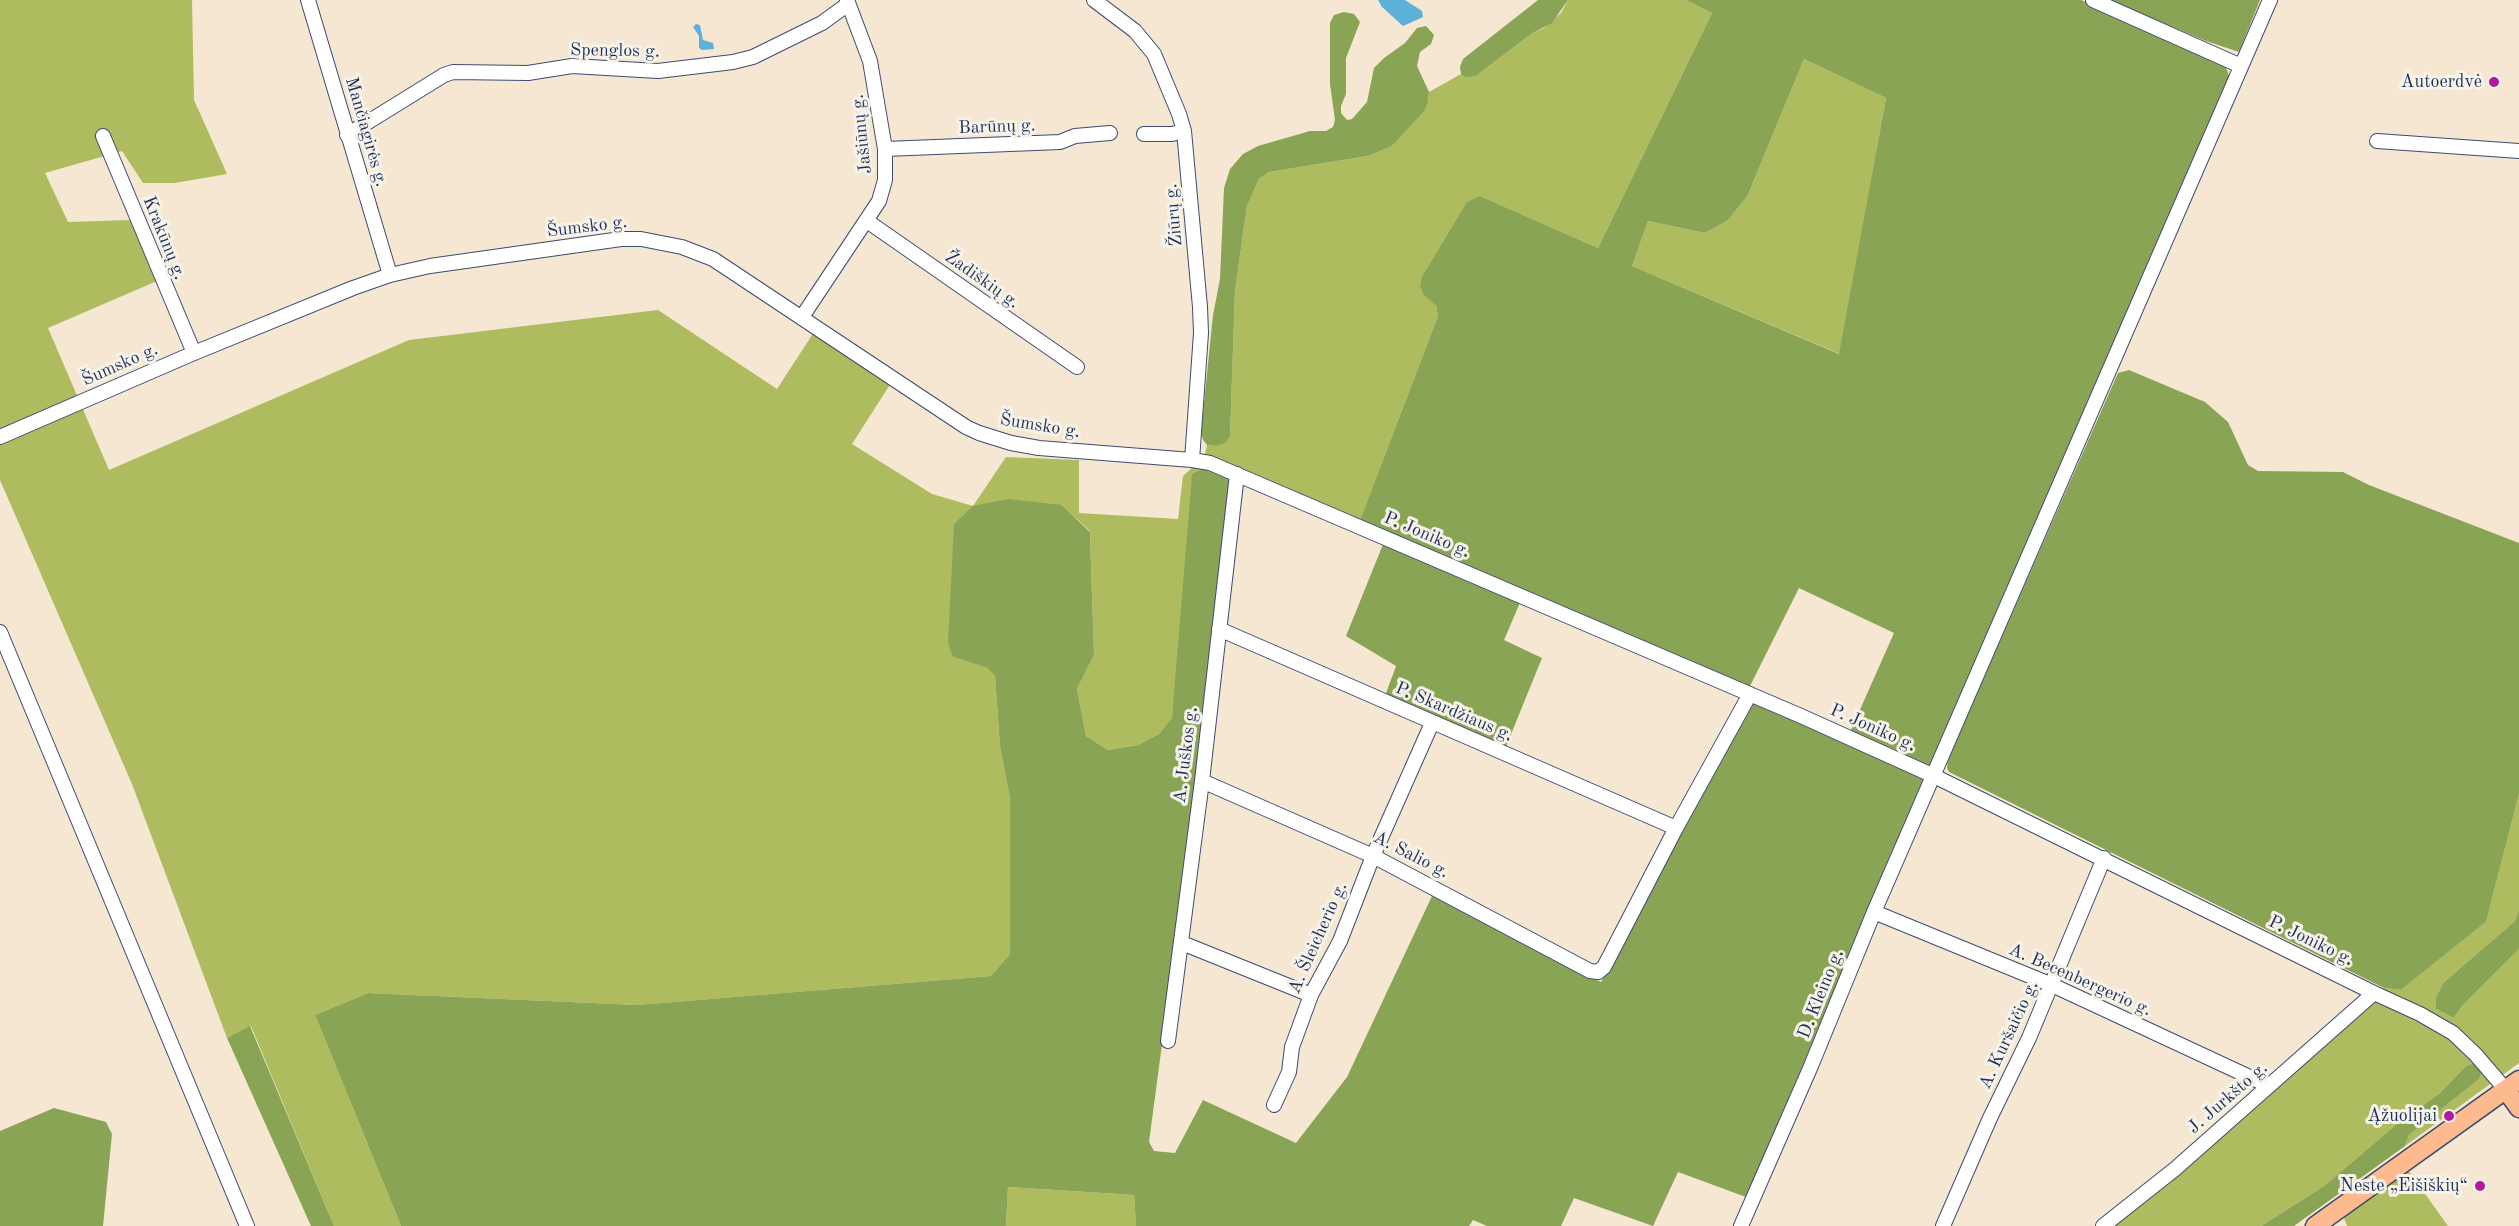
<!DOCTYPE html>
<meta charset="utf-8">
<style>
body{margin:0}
canvas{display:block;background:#f5e7d1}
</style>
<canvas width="2519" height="1226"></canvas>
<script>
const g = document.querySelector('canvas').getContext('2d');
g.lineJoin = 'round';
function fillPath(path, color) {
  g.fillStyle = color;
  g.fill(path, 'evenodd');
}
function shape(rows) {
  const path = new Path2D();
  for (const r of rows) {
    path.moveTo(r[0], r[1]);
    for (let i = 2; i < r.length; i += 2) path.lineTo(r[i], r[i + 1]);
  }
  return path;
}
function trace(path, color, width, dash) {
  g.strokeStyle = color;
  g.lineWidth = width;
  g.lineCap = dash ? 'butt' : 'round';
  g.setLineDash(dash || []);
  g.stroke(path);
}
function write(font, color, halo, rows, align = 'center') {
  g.font = font + ' "Old Standard TT",serif';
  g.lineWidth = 6;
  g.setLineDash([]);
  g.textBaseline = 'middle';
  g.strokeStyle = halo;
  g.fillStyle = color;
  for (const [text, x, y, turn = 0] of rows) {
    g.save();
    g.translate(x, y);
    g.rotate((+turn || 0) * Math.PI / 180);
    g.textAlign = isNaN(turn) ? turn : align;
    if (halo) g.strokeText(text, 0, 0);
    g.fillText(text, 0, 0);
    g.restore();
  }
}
fillPath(shape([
 [0,0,192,0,194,100,227,174,175,183,143,183,122,151,45,173,68,222,131,220,157,281,48,328,109,470,409,340,658,310,777,389,814,332,891,383,852,444,932,494,973,506,1006,457,1079,460,1079,513,1178,519,1183,476,1193,467,1202,466,1207,445,1216,446,1230,436,1235,291,1247,206,1259,179,1269,172,1368,156,1392,146,1428,102,1429,92,1461,74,1466,78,1476,76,1531,34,1544,28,1561,13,1568,0,1686,0,1712,13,1598,248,1480,196,1423,293,1436,306,1438,316,1360,520,1237,466,1231,480,1203,469,1172,719,1159,734,1138,745,1108,750,1086,736,1077,689,1094,655,1090,531,1062,505,953,657,987,668,995,676,1000,747,1010,798,1010,954,991,976,637,1005,368,993,315,1015,401,1226,334,1226,251,1026,227,1038,132,784,0,480],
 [1804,59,1886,98,1840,354,1632,266,1648,221,1705,233,1727,221,1747,197],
 [2519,794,2519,910,2515,921,2443,983,2436,997,2436,1009,2454,1018,2462,1006,2519,949,2519,1063,2405,1146,2409,1135,2478,1080,2466,1066,2440,1093,2397,1124,2324,1186,2261,1226,2110,1226,2271,1091,2384,988,2401,990,2486,922],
 [2408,1170,2448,1226,2347,1226,2344,1218],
 [1008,1187,1134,1195,1136,1226,1006,1226]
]), '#aebc5f');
fillPath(shape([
 [1538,0,1568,0,1552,23,1531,34,1476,76,1466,78,1461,74,1460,67,1463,59],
 [1686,0,2081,0,2219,61,2226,67,2229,76,1746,1197,1678,1172,1653,1226,1574,1198,1561,1226,1487,1226,1473,1220,1469,1226,1136,1226,1134,1195,1008,1187,1006,1226,401,1226,315,1015,368,993,637,1005,991,976,1010,954,1010,798,1000,747,995,676,987,668,953,657,948,643,954,524,973,506,1008,499,1062,505,1090,532,1094,655,1077,689,1086,736,1108,750,1138,745,1159,734,1172,718,1192,474,1203,469,1231,480,1186,864,1149,1142,1154,1151,1175,1153,1203,1100,1296,1143,1347,1077,1432,896,1601,982,1754,699,1847,739,1894,633,1799,588,1749,688,1525,591,1504,640,1542,658,1505,749,1385,696,1396,666,1346,636,1388,532,1360,520,1438,316,1436,306,1423,294,1420,286,1422,277,1467,202,1480,196,1598,248,1712,13],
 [1804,59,1886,98,1839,354,1632,266,1648,221,1705,233,1727,221,1747,197],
 [2109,0,2260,0,2239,52,2206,41],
 [1344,12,1354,14,1360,22,1346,58,1346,94,1341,106,1341,113,1347,120,1352,119,1367,102,1374,68,1384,58,1405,43,1417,28,1426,26,1434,35,1431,44,1420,52,1417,66,1429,92,1428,102,1424,111,1392,146,1368,156,1269,172,1259,179,1247,206,1235,291,1230,436,1225,443,1216,446,1207,445,1203,440,1201,433,1213,315,1220,279,1224,188,1230,169,1243,154,1258,146,1310,131,1326,131,1333,127,1335,120,1330,84,1330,23,1334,15],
 [2129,370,2205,402,2228,422,2248,465,2258,471,2343,472,2369,485,2519,543,2519,794,2486,922,2401,990,2384,988,1949,772,1947,768,1948,759,2118,373],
 [2519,910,2519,949,2462,1006,2454,1018,2436,1009,2436,997,2443,983,2515,921],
 [250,1026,334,1226,311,1226,227,1038],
 [2473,1064,2479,1067,2481,1074,2478,1080,2409,1135,2405,1146,2294,1226,2261,1226,2324,1186,2397,1124,2440,1093,2466,1066],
 [54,1108,106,1122,112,1134,103,1226,0,1226,0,1131]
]), '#8aa456');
fillPath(shape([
 [1378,0,1405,0,1422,11,1423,17,1403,26,1382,7],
 [696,24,700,25,703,40,713,43,714,49,702,50,699,48,699,36,693,27]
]), '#5db0d8');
const minor = shape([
 [308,0,390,275],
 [1094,0,1135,31,1154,54,1179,114,1184,131,1200,307,1201,333,1192,460],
 [2093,0,2241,66],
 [1144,134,1172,134,1184,131],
 [347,135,444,75,453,72,528,73,572,66,658,71,733,62,753,57,822,23,848,4],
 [103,136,194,353],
 [2377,141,2519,151],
 [885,149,1060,142,1075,136,1110,133],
 [867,221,1077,367],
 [802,317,879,201,885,180,885,149,870,61,847,0],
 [0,437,194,353,353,288,390,275,430,266,621,239,641,239,682,247,713,259,966,427,979,433,1011,443,1039,448,1192,460,1210,463,1801,716,1934,776,2374,993,2420,1014,2453,1033,2476,1055,2506,1090],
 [1219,629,1676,828],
 [0,632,247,1226],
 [1202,781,1373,856,1590,971,1598,972,1604,967,1676,828,1750,694],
 [1874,912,2052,985,2269,1086],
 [1182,943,1311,995],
 [1168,1041,1202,781,1237,474],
 [1274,1105,1289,1072,1292,1047,1311,995,1340,941,1373,856,1432,723],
 [1741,1226,1811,1066,1874,912,2270,0],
 [1943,1226,1990,1118,2029,1038,2104,858],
 [2103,1226,2175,1169,2374,993]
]);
const major = shape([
 [2506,1090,2519,1108],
 [2315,1226,2519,1080]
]);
trace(minor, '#3c4b6f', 16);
trace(major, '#3c4b6f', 21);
trace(minor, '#fff', 14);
trace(major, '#fcba8e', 18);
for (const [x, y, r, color] of [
 [2494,82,6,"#b5179e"],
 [2449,1116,6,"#b5179e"],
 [2480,1186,6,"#b5179e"]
]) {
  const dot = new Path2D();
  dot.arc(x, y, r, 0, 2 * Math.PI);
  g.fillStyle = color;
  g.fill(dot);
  trace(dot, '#f7f3e8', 2);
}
write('18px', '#1b2f5e', '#f7f3e8', [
 ["Spenglos g.",615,51,1],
 ["Barūnų g.",997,127,-2],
 ["Mančiagirės g.",366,132,74],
 ["Jašiūnų g.",862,134,-96],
 ["Žiūrų g.",1174,215,-95],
 ["Šumsko g.",587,227,-7],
 ["Krakūnų g.",164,238,68],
 ["Žadiškių g.",982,280,35],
 ["Šumsko g.",120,365,-24],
 ["Šumsko g.",1040,426,9],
 ["P. Joniko g.",1427,535,23],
 ["P. Skardžiaus g.",1454,712,23],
 ["P. Joniko g.",1873,728,24],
 ["A. Juškos g.",1186,755,-83],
 ["A. Salio g.",1411,855,27],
 ["A. Šleicherio g.",1318,938,-66],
 ["P. Joniko g.",2311,941,26],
 ["A. Becenbergerio g.",2080,980,24],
 ["D. Kleino g.",1821,994,-68],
 ["A. Kuršaičio g.",2009,1035,-65],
 ["J. Jurkšto g.",2228,1098,-41]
]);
write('18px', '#1b2f5e', '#f7f3e8', [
 ["Autoerdvė",2482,82],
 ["Ąžuolijai",2437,1116],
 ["Neste „Eišiškių“",2468,1186]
], 'right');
</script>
